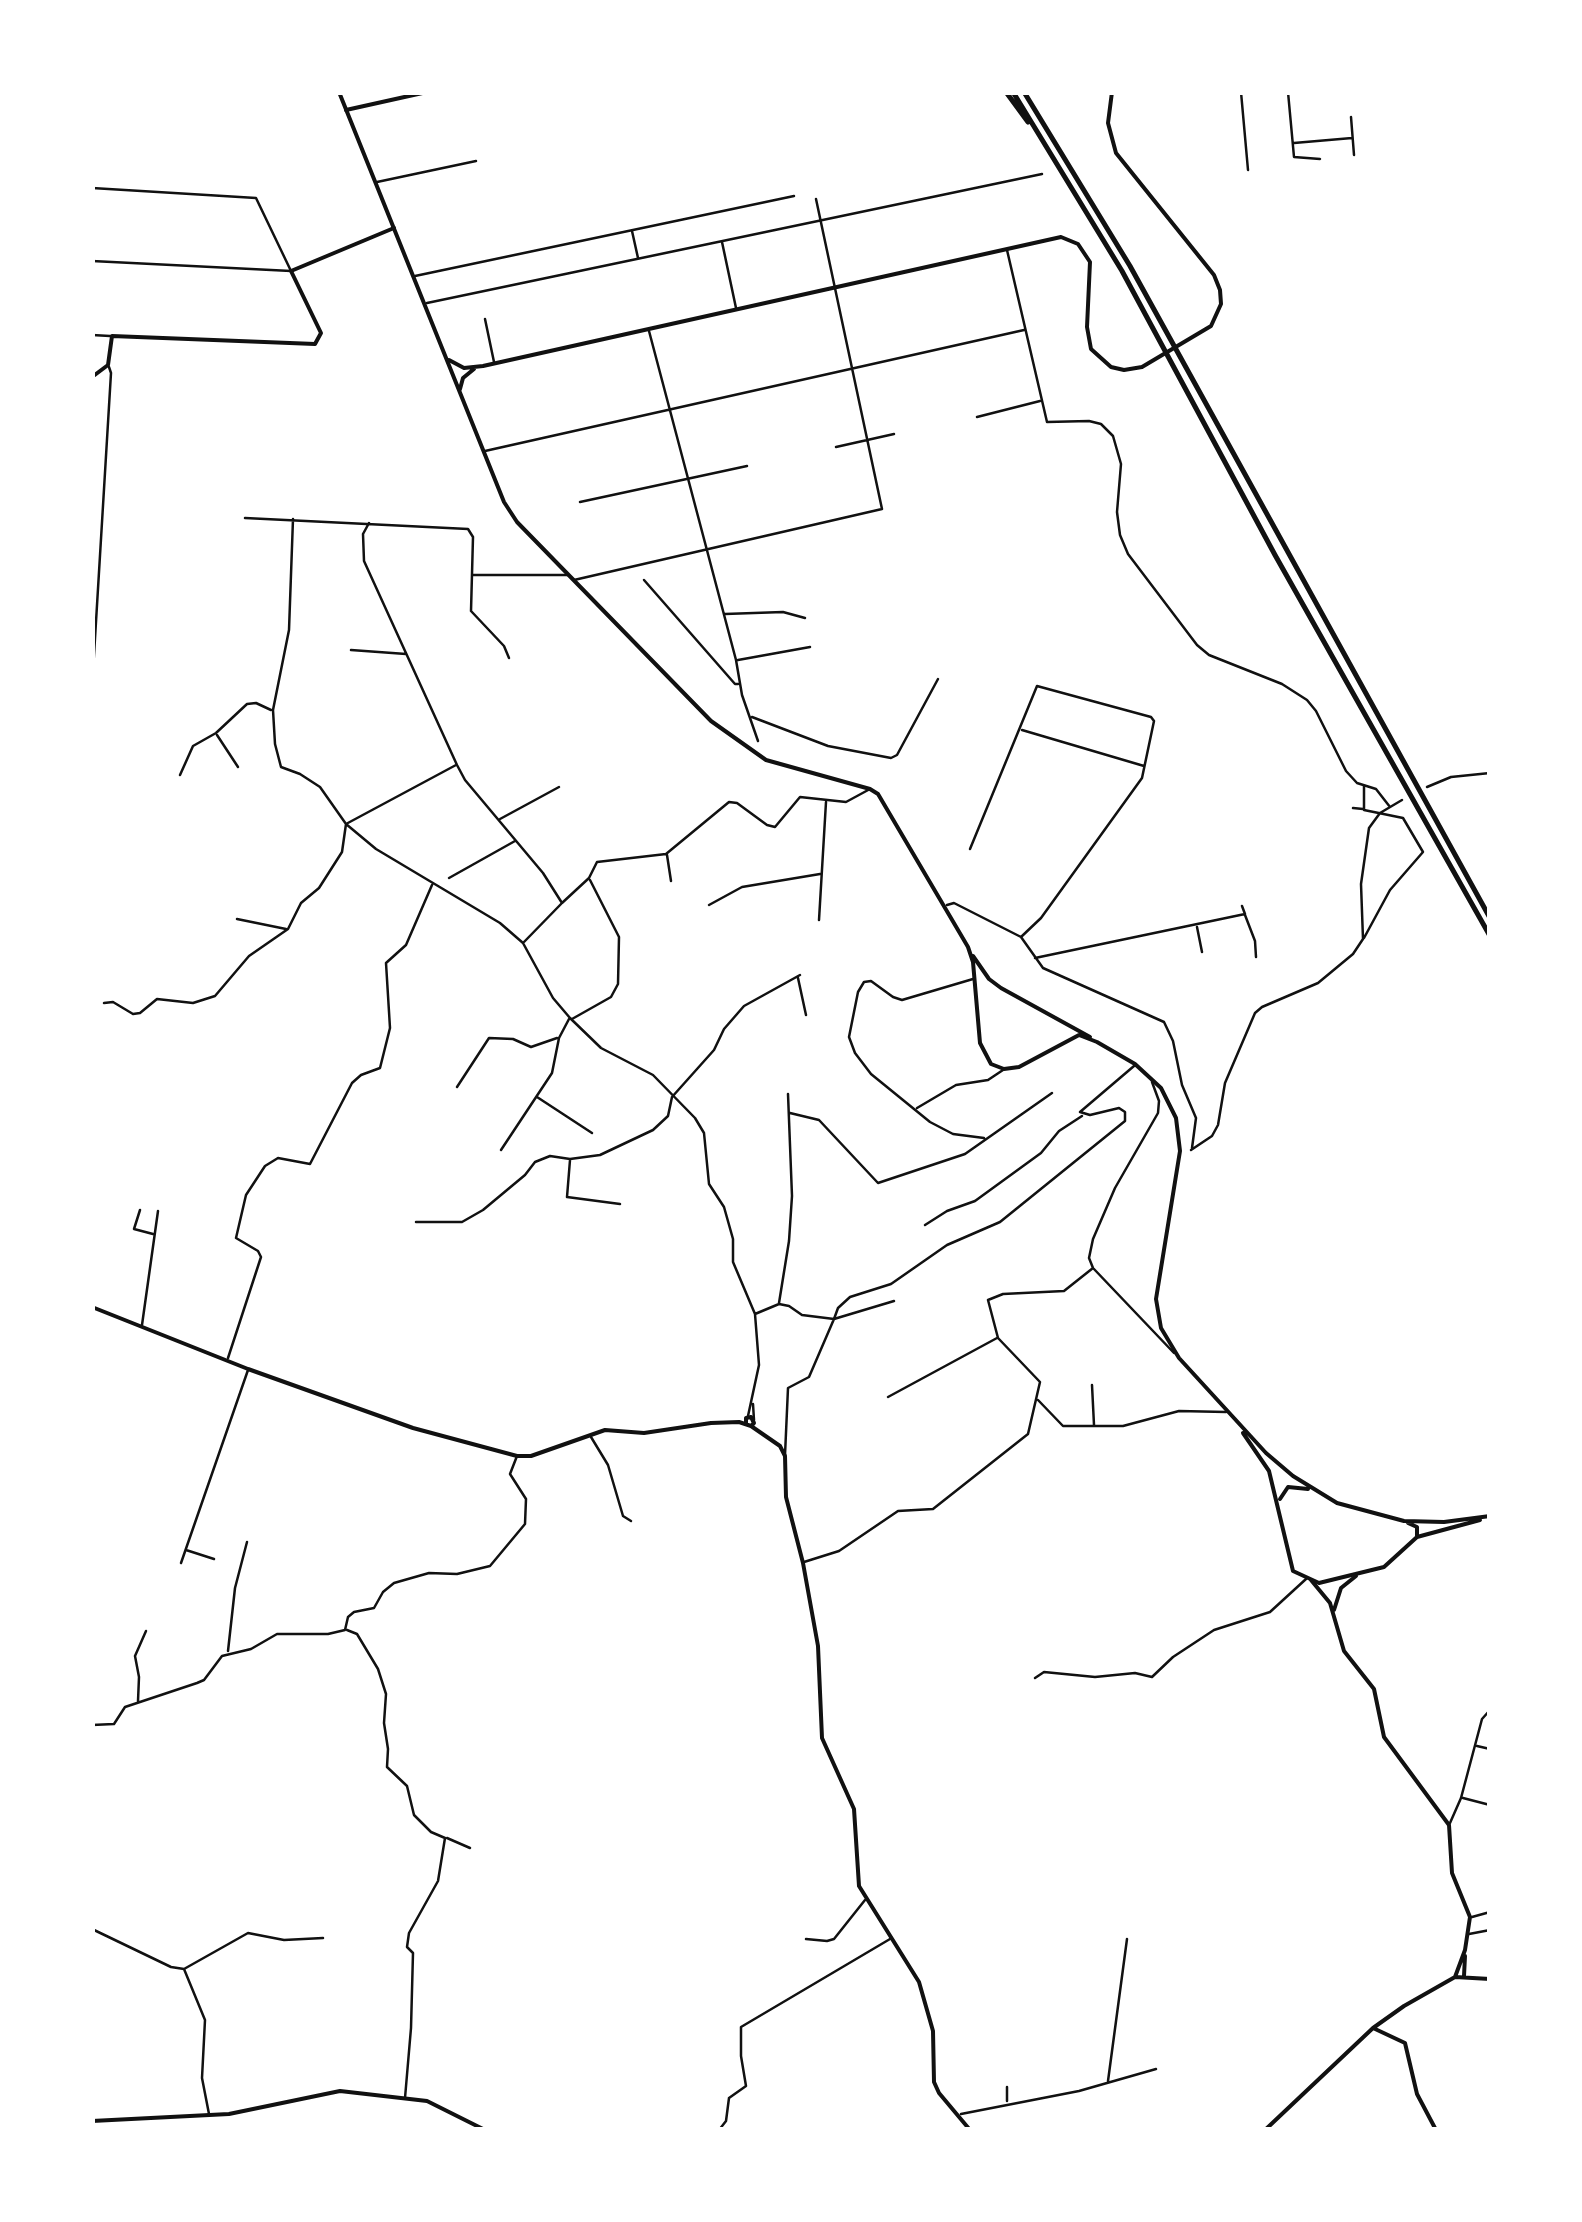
<!DOCTYPE html>
<style>
body{margin:0}
#map{position:relative;width:1582px;height:2222px;overflow:hidden;background:#fff;font-family:"Asap Condensed",sans-serif}
canvas{display:block}
.frame{position:absolute;inset:0;border:95px solid #fff;pointer-events:none}
</style>
<div id="map">
<canvas width="1582" height="2222"></canvas>
<div class="frame"></div>
</div>
<script>
const g = document.querySelector('canvas').getContext('2d');
g.lineJoin = 'round';
function shape(rows) {
  const path = new Path2D();
  for (const r of rows) {
    path.moveTo(r[0], r[1]);
    for (let i = 2; i < r.length; i += 2) path.lineTo(r[i], r[i + 1]);
  }
  return path;
}
function trace(path, color, width, dash) {
  g.strokeStyle = color;
  g.lineWidth = width;
  g.lineCap = dash ? 'butt' : 'round';
  g.setLineDash(dash || []);
  g.stroke(path);
}
trace(shape([
 [1241,92,1248,170],
 [1288,92,1294,157,1320,159],
 [1351,117,1354,155],
 [1294,143,1352,138],
 [377,182,476,161],
 [92,188,256,198,291,271,92,261],
 [632,231,638,258],
 [722,242,736,308],
 [1007,250,1047,422,1089,421,1101,424,1113,436,1121,464,1117,512,1120,535,1128,554,1197,645,1209,655,1282,684,1307,700,1316,711,1346,771,1357,783,1376,789,1390,807],
 [415,276,794,196],
 [427,303,1042,174],
 [485,319,494,362],
 [649,331,736,660,742,695,758,741],
 [92,335,110,336],
 [977,417,1040,401],
 [836,447,894,434],
 [485,451,1024,330],
 [580,502,747,466],
 [245,518,468,529,473,537,471,611,504,646,509,658],
 [293,519,289,630,273,710,275,744,281,767,300,774,320,787,346,824,376,849,500,923,523,943,553,998,570,1018,601,1048,653,1075,695,1118,704,1133,709,1184,724,1207,733,1239,733,1262,755,1314,759,1365,748,1416],
 [369,523,363,534,364,561,457,765,465,780,543,873,562,903,589,878,597,862,666,854,729,802,737,803,767,825,775,827,800,797,846,802,870,789],
 [472,575,568,575],
 [574,580,882,509,816,199],
 [644,580,735,684,738,684],
 [725,614,783,612,805,618],
 [351,650,406,654],
 [738,660,810,647],
 [92,688,111,373,109,367],
 [752,717,828,746,891,758,897,755,938,679],
 [1022,730,1144,766],
 [217,735,238,767],
 [180,775,193,746,216,733,247,704,256,703,271,710],
 [1364,786,1364,810,1403,818,1423,852,1390,890,1364,938],
 [1427,787,1451,777,1490,773],
 [1353,808,1363,809],
 [500,819,559,787],
 [970,849,1037,686,1151,717,1154,721,1142,778,1041,918,1021,937],
 [667,855,671,881],
 [449,878,515,841],
 [709,905,742,887,820,874],
 [947,905,954,903,1021,937,1043,968,1164,1022,1173,1041,1182,1085,1196,1118,1192,1148],
 [1245,915,1255,941,1256,957],
 [237,919,286,929],
 [819,920,826,802],
 [1197,927,1202,952],
 [524,942,562,903],
 [1035,958,1245,914,1242,906],
 [798,978,806,1015],
 [973,979,902,1000,893,997,871,981,864,982,858,992,849,1037,855,1053,871,1074,930,1122,953,1134,984,1138],
 [104,1003,113,1002,133,1014,140,1013,157,999,193,1003,215,996,249,956,288,929,301,903,319,888,342,852,346,824,456,765],
 [572,1019,611,997,618,984,619,937,590,880],
 [1152,1082,1159,1101,1158,1113,1115,1188,1093,1239,1089,1258,1093,1268,1174,1353],
 [457,1087,489,1038,513,1039,531,1047,557,1038],
 [537,1097,592,1133],
 [917,1108,956,1085,988,1080,1003,1070],
 [790,1113,819,1120,878,1183,965,1154,1052,1093],
 [501,1150,552,1073,559,1038,569,1019],
 [1191,1150,1212,1136,1218,1125,1225,1083,1255,1013,1262,1007,1318,983,1353,954,1363,939,1361,884,1369,828,1380,813,1402,800],
 [570,1160,567,1197,620,1204],
 [140,1210,134,1229,153,1234],
 [416,1222,462,1222,483,1210,525,1175,535,1162,550,1156,570,1159,600,1155,653,1130,668,1116,672,1097,714,1050,724,1029,744,1006,800,975],
 [925,1225,947,1211,975,1201,1041,1153,1059,1131,1082,1116],
 [779,1303,789,1241,792,1196,788,1094],
 [755,1314,779,1304,789,1306,802,1315,834,1319,838,1308,850,1297,891,1284,947,1245,1000,1222,1125,1121,1125,1112,1119,1108,1090,1115,1080,1112,1134,1066],
 [142,1325,158,1211],
 [228,1358,261,1257,258,1251,236,1238,246,1195,265,1166,278,1158,310,1164,352,1083,361,1075,380,1068,390,1028,386,963,406,945,432,885],
 [1092,1385,1094,1425],
 [888,1397,997,1338],
 [1038,1400,1063,1426,1123,1426,1179,1411,1226,1412],
 [753,1404,754,1420],
 [591,1437,608,1465,623,1516,631,1521],
 [785,1455,788,1388,809,1377,834,1319,894,1301],
 [186,1550,214,1559],
 [804,1562,839,1551,898,1511,933,1509,1028,1434,1040,1382,998,1338,988,1300,1003,1294,1064,1291,1093,1268],
 [181,1563,248,1370],
 [347,1630,357,1634,378,1669,386,1694,384,1723,388,1749,387,1767,407,1786,414,1815,431,1832,445,1838,438,1881,409,1933,407,1947,413,1953,411,2028,405,2098],
 [228,1651,235,1588,247,1542],
 [1035,1678,1044,1672,1095,1677,1135,1673,1152,1677,1173,1657,1214,1630,1270,1612,1306,1579],
 [138,1701,139,1677,135,1656,146,1631],
 [92,1725,114,1724,125,1707,197,1683,204,1680,222,1656,251,1649,277,1634,328,1634,345,1630,348,1617,354,1612,374,1608,383,1592,394,1583,429,1573,457,1574,490,1566,525,1524,526,1499,510,1474,517,1456],
 [1477,1746,1490,1749],
 [1463,1798,1490,1805],
 [1450,1823,1461,1798,1482,1719,1490,1710],
 [447,1838,470,1848],
 [1472,1917,1490,1912],
 [92,1929,171,1967,184,1969,248,1933,284,1940,323,1938],
 [1469,1934,1490,1930],
 [806,1939,827,1941,834,1939,865,1900],
 [184,1969,205,2020,202,2078,209,2114],
 [1108,2081,1127,1939],
 [1007,2087,1007,2101],
 [961,2114,1079,2091,1156,2069],
 [719,2130,726,2121,729,2098,746,2086,741,2056,741,2027,890,1939]
]), '#111', 2.5);
trace(shape([
 [346,110,427,92],
 [449,360,464,368,483,366,1061,237,1078,244,1090,262,1087,327,1091,349,1111,367,1124,370,1142,367,1211,326,1221,304,1220,290,1214,275,1116,153,1108,123,1112,92],
 [92,377,108,365,112,336,315,344,321,333,291,271,394,228],
 [460,389,463,378,474,369],
 [92,1307,248,1369,413,1428,517,1456,531,1456,605,1430,644,1433,711,1423,739,1422,751,1426,780,1446,785,1456,786,1497,803,1563,818,1646,822,1738,854,1809,859,1886,919,1982,933,2031,934,2082,939,2093,970,2130],
 [746,1424,746,1418,751,1417,754,1423,751,1426],
 [1311,1580,1330,1603,1344,1651,1374,1689,1384,1737,1449,1825,1452,1873,1470,1917,1465,1950,1455,1977],
 [1334,1610,1341,1588,1356,1576],
 [1464,1976,1465,1956],
 [1373,2028,1405,2043,1417,2094,1436,2130],
 [92,2121,229,2114,340,2091,427,2101,485,2130],
 [1265,2130,1373,2028,1404,2006,1455,1977,1490,1979]
]), '#111', 4);
trace(shape([
 [339,92,504,502,517,522,711,721,766,760,870,789,878,794,968,947,973,962,980,1043,991,1064,1004,1069,1019,1067,1079,1035,1097,1042,1135,1064,1161,1088,1176,1118,1180,1151,1156,1299,1161,1328,1179,1358,1266,1453,1293,1476,1337,1503,1404,1521,1444,1522,1490,1516],
 [973,956,989,979,1001,988,1090,1037],
 [1243,1433,1269,1471,1293,1571,1319,1583,1384,1567,1417,1537,1480,1520],
 [1280,1499,1288,1487,1308,1489],
 [1408,1523,1417,1527,1417,1537]
]), '#111', 4);
trace(shape([
 [1006,92,1028,122],
 [1013,92,1122,271,1275,555,1490,936],
 [1024,92,1130,266,1490,918]
]), '#111', 5);
</script>
